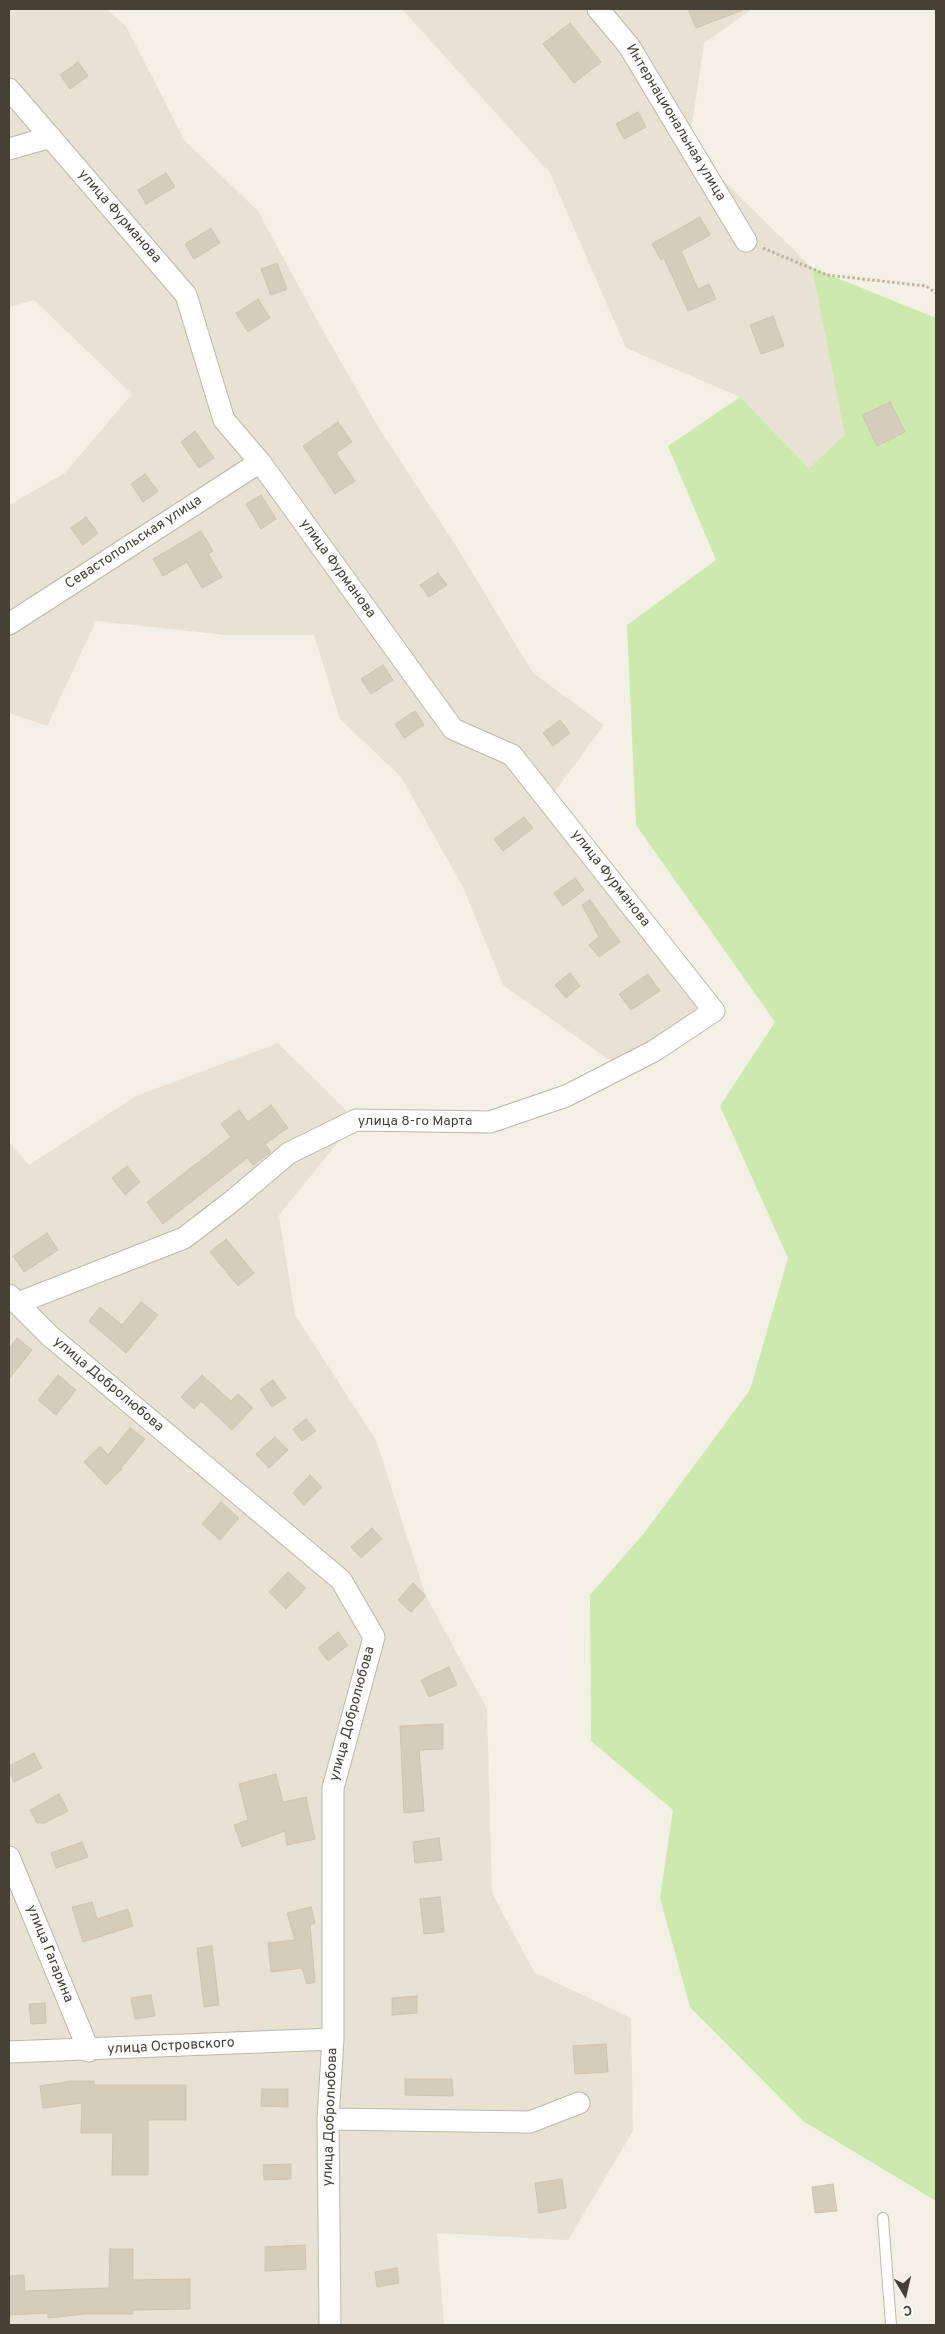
<!DOCTYPE html>
<meta charset="utf-8">
<style>
body{margin:0}
#map{position:relative;width:945px;height:2334px;overflow:hidden;background:#f3f0e6;font-family:Overpass,sans-serif}
canvas{display:block}
.frame{position:absolute;inset:0;border:10px solid #464035;pointer-events:none}
.north{position:absolute;left:880px;top:2269px;width:50px;height:50px;-webkit-text-stroke:4px #fff;paint-order:stroke;rotate:171deg;font-size:14px;font-weight:700;line-height:20px;text-align:center;color:#464035}
.north::after{content:'';display:block;margin:auto;width:18px;height:22px;background:#464035;clip-path:polygon(50% 0,100% 100%,50% 72%,0 100%)}
</style>
<div id="map">
<canvas width="945" height="2334"></canvas>
<div class="frame"></div>
<div class="north">С</div>
</div>
<script>
const g = document.querySelector('canvas').getContext('2d');
g.lineJoin = 'round';
function fillPath(path, color) {
  g.fillStyle = color;
  g.fill(path, 'evenodd');
}
function shape(rows) {
  const path = new Path2D();
  for (const r of rows) {
    path.moveTo(r[0], r[1]);
    for (let i = 2; i < r.length; i += 2) path.lineTo(r[i], r[i + 1]);
  }
  return path;
}
function trace(path, color, width, dash) {
  g.strokeStyle = color;
  g.lineWidth = width;
  g.lineCap = dash ? 'butt' : 'round';
  g.setLineDash(dash || []);
  g.stroke(path);
}
function write(font, color, halo, rows, align = 'center') {
  g.font = font + ' Overpass,sans-serif';
  g.lineWidth = 5;
  g.setLineDash([]);
  g.textBaseline = 'middle';
  g.strokeStyle = halo;
  g.fillStyle = color;
  for (const [text, x, y, turn = 0] of rows) {
    g.save();
    g.translate(x, y);
    g.rotate((+turn || 0) * Math.PI / 180);
    g.textAlign = isNaN(turn) ? turn : align;
    if (halo) g.strokeText(text, 0, 0);
    g.fillText(text, 0, 0);
    g.restore();
  }
}
fillPath(shape([
 [9,9,106,9,126,26,185,141,258,211,317,320,380,430,458,549,533,673,604,725,548,801,714,1011,621,1068,503,985,463,887,401,777,340,719,314,635,226,635,96,621,47,726,9,713,9,505,65,473,132,394,34,300,9,307],
 [402,9,752,9,704,43,689,146,812,268,846,435,809,468,740,397,626,348,550,173],
 [278,1043,356,1120,279,1215,295,1315,376,1440,426,1596,487,1709,492,1893,534,1972,631,2018,633,2131,568,2240,437,2233,444,2325,9,2325,9,1142,29,1165,136,1096]
]), '#e8e2d4');
fillPath(shape([
 [812,268,936,318,936,2201,803,2121,690,2007,660,1898,673,1810,591,1741,590,1595,645,1532,750,1390,788,1258,720,1106,775,1022,636,825,627,625,716,560,668,446,740,397,809,468,845,435]
]), '#cde9ae');
const building = shape([
 [688,9,743,9,743,10,696,28,688,9],
 [570,23,601,62,574,83,543,44,570,23],
 [78,62,88,76,70,89,60,75,78,62],
 [638,112,646,127,624,139,616,124,638,112],
 [166,173,175,187,146,204,138,190,166,173],
 [700,217,710,235,681,251,698,289,709,284,716,299,688,311,664,258,661,260,652,244,700,217],
 [211,228,220,243,194,259,185,244,211,228],
 [277,263,287,289,271,295,261,269,277,263],
 [258,299,270,318,248,332,236,313,258,299],
 [773,316,784,346,761,354,750,325,773,316],
 [890,402,905,432,877,446,862,415,890,402],
 [338,422,352,442,336,453,355,481,335,494,303,446,338,422],
 [195,431,214,458,199,468,181,442,195,431],
 [145,474,158,491,143,502,131,484,145,474],
 [261,495,276,519,261,529,246,504,261,495],
 [86,517,98,533,83,545,71,528,86,517],
 [201,531,213,551,208,554,222,577,202,588,187,562,163,576,153,559,201,531],
 [438,573,447,585,429,597,420,585,438,573],
 [383,665,393,680,371,694,361,679,383,665],
 [415,711,424,725,404,738,395,724,415,711],
 [560,720,570,733,553,746,543,733,560,720],
 [524,817,533,828,503,851,494,839,524,817],
 [575,878,584,890,563,906,554,893,575,878],
 [590,900,620,942,599,957,589,945,599,937,582,905,590,900],
 [570,973,580,986,566,998,555,985,570,973],
 [648,974,660,991,631,1010,619,994,648,974],
 [271,1105,288,1128,265,1144,271,1152,253,1165,247,1158,163,1224,147,1202,231,1137,221,1124,239,1110,248,1122,271,1105],
 [127,1166,140,1182,125,1195,112,1178,127,1166],
 [47,1233,58,1250,24,1272,13,1256,47,1233],
 [226,1239,254,1273,238,1286,210,1252,226,1239],
 [141,1302,158,1315,126,1353,89,1321,100,1307,122,1325,141,1302],
 [17,1338,32,1350,9,1379,9,1349,17,1338],
 [58,1375,76,1390,56,1415,38,1400,58,1375],
 [202,1375,231,1401,238,1394,253,1408,232,1430,201,1401,194,1409,181,1397,202,1375],
 [273,1380,286,1398,272,1407,260,1389,273,1380],
 [306,1419,316,1431,302,1441,293,1429,306,1419],
 [130,1428,145,1439,121,1468,122,1469,106,1485,84,1462,100,1446,108,1455,130,1428],
 [275,1437,288,1450,269,1468,256,1454,275,1437],
 [310,1475,322,1487,304,1505,293,1493,310,1475],
 [221,1502,239,1518,220,1540,202,1524,221,1502],
 [372,1528,382,1539,361,1558,351,1547,372,1528],
 [288,1572,306,1588,286,1609,269,1592,288,1572],
 [413,1583,426,1596,411,1612,398,1600,413,1583],
 [338,1632,348,1645,328,1661,318,1648,338,1632],
 [449,1667,457,1685,429,1697,421,1680,449,1667],
 [443,1724,443,1749,419,1750,424,1811,404,1813,400,1726,443,1724],
 [34,1753,42,1768,14,1782,9,1772,9,1766,34,1753],
 [276,1774,283,1802,306,1797,315,1839,287,1845,285,1831,242,1847,234,1825,248,1820,239,1784,276,1774],
 [59,1794,68,1811,44,1823,37,1823,30,1810,59,1794],
 [439,1838,442,1860,415,1863,413,1842,439,1838],
 [82,1842,88,1857,56,1868,51,1853,82,1842],
 [440,1897,444,1932,424,1934,420,1899,440,1897],
 [92,1902,97,1919,128,1909,133,1926,83,1942,72,1907,92,1902],
 [311,1907,315,1923,310,1925,315,1982,307,1984,302,1968,271,1972,268,1943,295,1940,287,1913,311,1907],
 [212,1946,219,2005,204,2007,197,1948,212,1946],
 [151,1995,155,2016,135,2019,131,1998,151,1995],
 [417,1996,417,2013,392,2015,392,1998,417,1996],
 [45,2003,46,2023,31,2024,29,2004,45,2003],
 [606,2044,608,2072,575,2074,573,2046,606,2044],
 [405,2079,452,2079,453,2096,405,2095,405,2079],
 [72,2081,94,2081,94,2085,186,2085,186,2120,148,2120,148,2175,112,2175,113,2133,81,2133,82,2103,43,2108,40,2086,72,2081],
 [262,2089,288,2089,288,2107,261,2106,262,2089],
 [291,2164,291,2179,264,2180,263,2165,291,2164],
 [562,2179,566,2208,539,2213,535,2183,562,2179],
 [833,2184,837,2211,815,2213,812,2187,833,2184],
 [305,2245,306,2269,265,2271,265,2247,305,2245],
 [110,2249,133,2249,133,2280,190,2279,190,2309,133,2310,133,2314,85,2314,48,2318,48,2313,9,2315,9,2276,24,2275,25,2291,109,2288,110,2249],
 [397,2268,399,2283,377,2287,375,2272,397,2268]
]);
fillPath(building, '#d5ccbb');
trace(building, '#d0c4af', 1);
const service = shape([
 [883,2218,891,2325]
]);
const minor = shape([
 [598,9,629,46,746,241],
 [9,89,186,295,224,420,260,462,453,729,512,755,714,1011,654,1051,566,1096,490,1122,356,1120,289,1153,231,1202,184,1238,18,1303],
 [9,149,51,137],
 [9,624,260,462],
 [9,1295,50,1336,341,1580,374,1637,333,1788,333,2039,328,2119,330,2325],
 [9,1857,89,2051],
 [9,2052,333,2039],
 [328,2119,530,2122,579,2103]
]);
trace(service, '#bfb8a9', 12);
trace(minor, '#bfb8a9', 23);
trace(shape([
 [763,248,827,275,926,286,936,293]
]), '#c1b49a', 3, [2.5, 2.5]);
trace(service, '#fff', 10);
trace(minor, '#fff', 21);
write('14px', '#464035', '#fff', [
 ["Интернациональная улица",675,123,59],
 ["улица Фурманова",119,217,49],
 ["Севастопольская улица",134,543,-33],
 ["улица Фурманова",337,569,54],
 ["улица Фурманова",610,879,52],
 ["улица 8-го Марта",415,1122],
 ["улица Добролюбова",108,1385,40],
 ["улица Добролюбова",353,1714,-75],
 ["улица Гагарина",49,1954,68],
 ["улица Островского",171,2047,-3],
 ["улица Добролюбова",331,2117,-88]
]);
</script>
